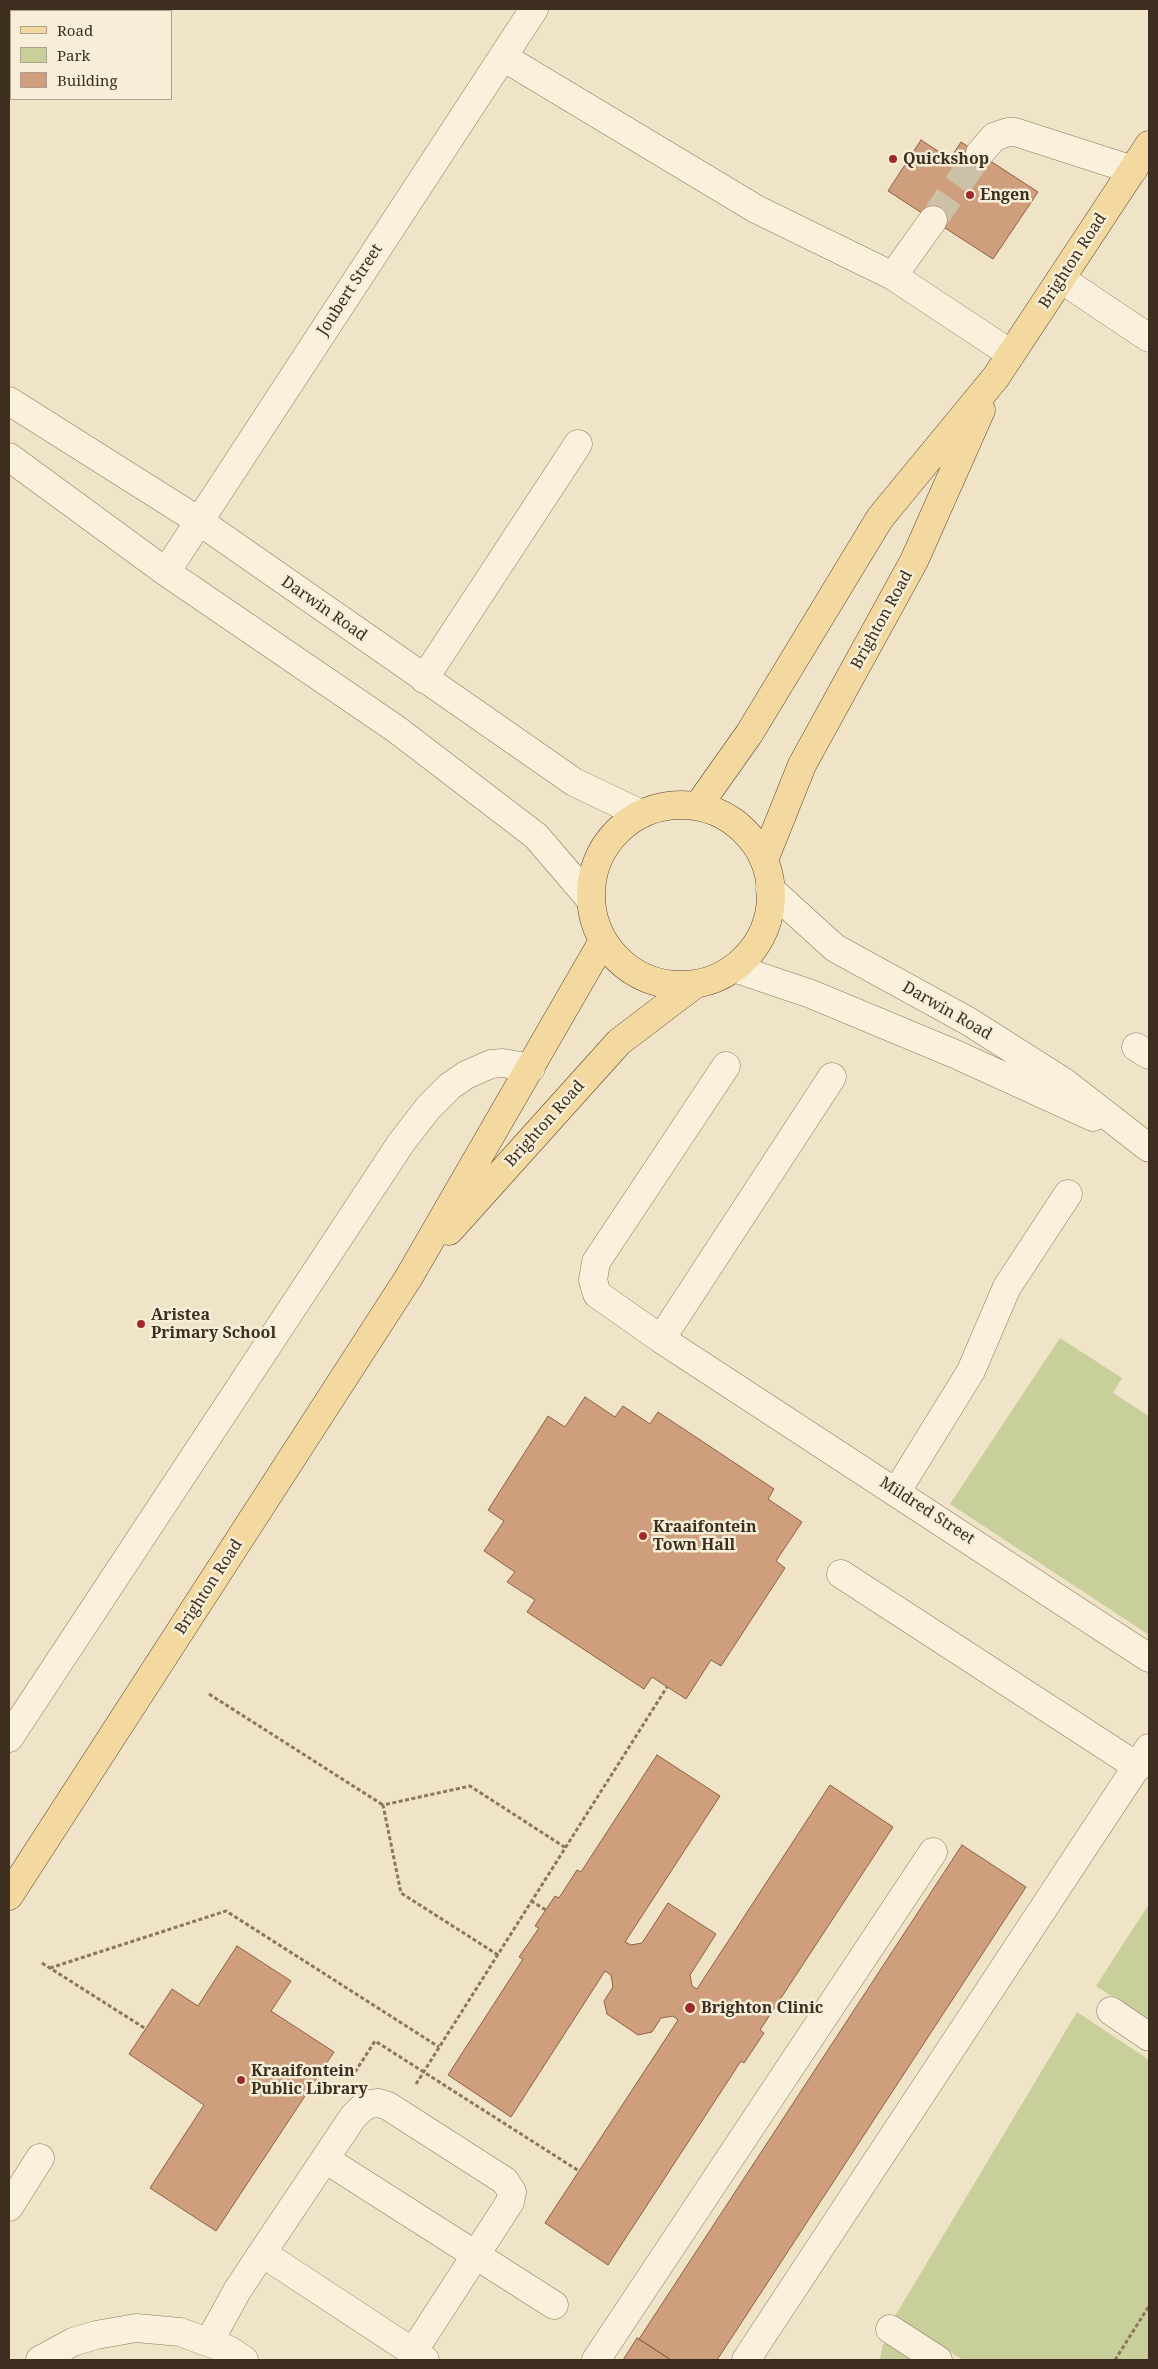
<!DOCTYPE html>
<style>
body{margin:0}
#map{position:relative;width:1158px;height:2369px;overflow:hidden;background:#f0e4c8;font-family:"Noto Serif",serif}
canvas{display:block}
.frame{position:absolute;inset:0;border:10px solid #3d2e20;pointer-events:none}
.legend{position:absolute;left:10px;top:10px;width:162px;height:90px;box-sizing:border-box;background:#f7eed8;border:1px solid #ada18e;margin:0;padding:6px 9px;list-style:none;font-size:15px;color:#3d2e20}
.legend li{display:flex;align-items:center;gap:10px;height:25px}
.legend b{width:25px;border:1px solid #ada18e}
</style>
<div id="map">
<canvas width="1158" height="2369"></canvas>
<div class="frame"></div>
<ul class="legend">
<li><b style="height:6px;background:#f3d9a0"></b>Road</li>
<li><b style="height:14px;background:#c9cf9b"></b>Park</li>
<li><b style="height:14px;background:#cf9f7d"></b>Building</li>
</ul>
</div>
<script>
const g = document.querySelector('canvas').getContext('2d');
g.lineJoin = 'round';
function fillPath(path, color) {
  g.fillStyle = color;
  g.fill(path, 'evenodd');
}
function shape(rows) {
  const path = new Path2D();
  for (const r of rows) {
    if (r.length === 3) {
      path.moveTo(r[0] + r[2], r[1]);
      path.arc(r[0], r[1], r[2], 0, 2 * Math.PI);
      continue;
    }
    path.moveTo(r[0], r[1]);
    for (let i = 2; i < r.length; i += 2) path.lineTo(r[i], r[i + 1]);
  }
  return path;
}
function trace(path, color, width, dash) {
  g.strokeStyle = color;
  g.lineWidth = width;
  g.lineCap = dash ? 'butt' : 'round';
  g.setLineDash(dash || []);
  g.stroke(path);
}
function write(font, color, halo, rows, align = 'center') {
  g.font = font + ' "Noto Serif",serif';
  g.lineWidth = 5;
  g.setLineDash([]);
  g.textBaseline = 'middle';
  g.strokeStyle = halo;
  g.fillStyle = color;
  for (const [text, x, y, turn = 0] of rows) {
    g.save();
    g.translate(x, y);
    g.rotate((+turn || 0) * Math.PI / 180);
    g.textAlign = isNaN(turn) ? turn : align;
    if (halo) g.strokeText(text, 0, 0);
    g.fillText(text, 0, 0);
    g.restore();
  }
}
fillPath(shape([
 [1060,1338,1122,1378,1113,1393,1149,1416,1149,1635,950,1504],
 [1149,1904,1149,2020,1096,1986],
 [1077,2012,1149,2060,1149,2360,963,2360,895,2316],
 [892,2343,918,2360,880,2360,883,2344]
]), '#c9cf9b');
const building = shape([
 [921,140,950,159,961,142,1038,192,993,259,888,191,921,140],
 [585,1397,615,1417,623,1406,650,1424,658,1412,774,1489,768,1499,802,1522,776,1561,785,1568,721,1666,711,1660,686,1699,652,1677,644,1689,527,1612,535,1600,507,1582,515,1572,484,1551,504,1521,488,1510,548,1416,565,1427,585,1397],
 [657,1755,720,1796,625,1942,631,1945,642,1943,668,1903,716,1934,690,1975,692,1986,697,1989,830,1785,893,1827,760,2030,764,2033,744,2063,741,2061,608,2265,545,2223,678,2020,673,2016,661,2018,652,2032,638,2035,607,2014,604,2001,613,1987,611,1975,605,1971,511,2117,448,2075,523,1959,519,1957,539,1928,535,1926,555,1896,559,1898,577,1870,581,1872,657,1755],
 [962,1845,1026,1887,717,2360,671,2360,639,2339,962,1845],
 [237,1946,291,1981,271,2011,334,2052,216,2231,150,2188,204,2105,129,2054,172,1989,198,2006,237,1946],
 [637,2338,639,2339,671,2360,623,2360,637,2338]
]);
fillPath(building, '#cf9f7d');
trace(building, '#8d5f41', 1);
trace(shape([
 [933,220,980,153]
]), '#ccc0a6', 28, [28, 14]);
const minor = shape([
 [503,57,756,209,893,276,1011,354],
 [980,153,994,137,1008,132,1015,132,1133,170],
 [893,276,933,220],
 [1061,279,1149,338],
 [9,401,199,521,574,782,641,814],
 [9,457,166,572,396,729,536,836,590,899],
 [166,572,534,9],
 [424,679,578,444],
 [770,889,835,948,968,1021,1064,1082,1149,1148],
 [734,968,811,994,955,1054,1093,1117],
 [1136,1047,1149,1055],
 [726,1066,596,1262,593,1280,597,1294,661,1339,1149,1658],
 [661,1339,832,1077],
 [897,1491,971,1371,1007,1287,1068,1194],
 [841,1574,1138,1767],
 [9,1738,401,1143,428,1108,450,1086,466,1075,491,1064,503,1063,531,1068],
 [1111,2011,1149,2037],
 [325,2159,554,2305],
 [9,2207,40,2158],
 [262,2253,353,2117,362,2108,370,2104,379,2103,388,2106,505,2181,512,2192,510,2202,413,2352],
 [890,2329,938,2360],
 [209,2342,237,2291,262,2253,425,2360],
 [40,2360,73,2342,96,2335,136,2328,180,2332,229,2350,244,2360],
 [596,2360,933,1852],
 [746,2360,1149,1748]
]);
const major = shape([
 [681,895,90],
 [698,806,749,734,880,518,996,377,1149,145],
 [764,860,802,765,914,561,981,410],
 [449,1231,619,1042,694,985],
 [9,1896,409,1277,603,941]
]);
trace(minor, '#8d765c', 29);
trace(major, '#5b4430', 29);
trace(shape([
 [209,1694,383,1805],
 [531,1901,546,1910],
 [498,1955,401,1893,383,1805,470,1786,566,1848],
 [42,1963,146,2029],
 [50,1968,226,1911,439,2047],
 [355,2072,375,2041,579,2171],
 [416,2084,667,1687],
 [1115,2360,1149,2306]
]), '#8d765c', 3, [4, 2.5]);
trace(minor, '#faf1dc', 28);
trace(major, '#f3d9a0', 28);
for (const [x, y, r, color] of [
 [893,159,5,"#9e2a2b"],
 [970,195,5,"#9e2a2b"],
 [141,1324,5,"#9e2a2b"],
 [643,1536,5,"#9e2a2b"],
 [690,2008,6,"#9e2a2b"],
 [241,2080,5,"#9e2a2b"]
]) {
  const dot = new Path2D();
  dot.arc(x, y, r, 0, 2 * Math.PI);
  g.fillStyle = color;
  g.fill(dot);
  trace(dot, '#f7eed8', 2);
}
write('bold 16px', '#3d2e20', '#f7eed8', [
 ["Quickshop",903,159],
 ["Engen",980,195],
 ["Aristea",151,1315],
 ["Primary School",151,1333],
 ["Kraaifontein",653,1527],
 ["Town Hall",653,1545],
 ["Brighton Clinic",701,2008],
 ["Kraaifontein",251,2071],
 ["Public Library",251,2089]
], 'left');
write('16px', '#3d2e20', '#f7eed8', [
 ["Brighton Road",1073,261,-57],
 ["Joubert Street",350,290,-57],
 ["Darwin Road",324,609,35],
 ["Brighton Road",882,620,-61],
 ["Darwin Road",947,1011,30],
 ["Brighton Road",545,1124,-48],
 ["Mildred Street",927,1511,33],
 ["Brighton Road",209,1587,-57]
]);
</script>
